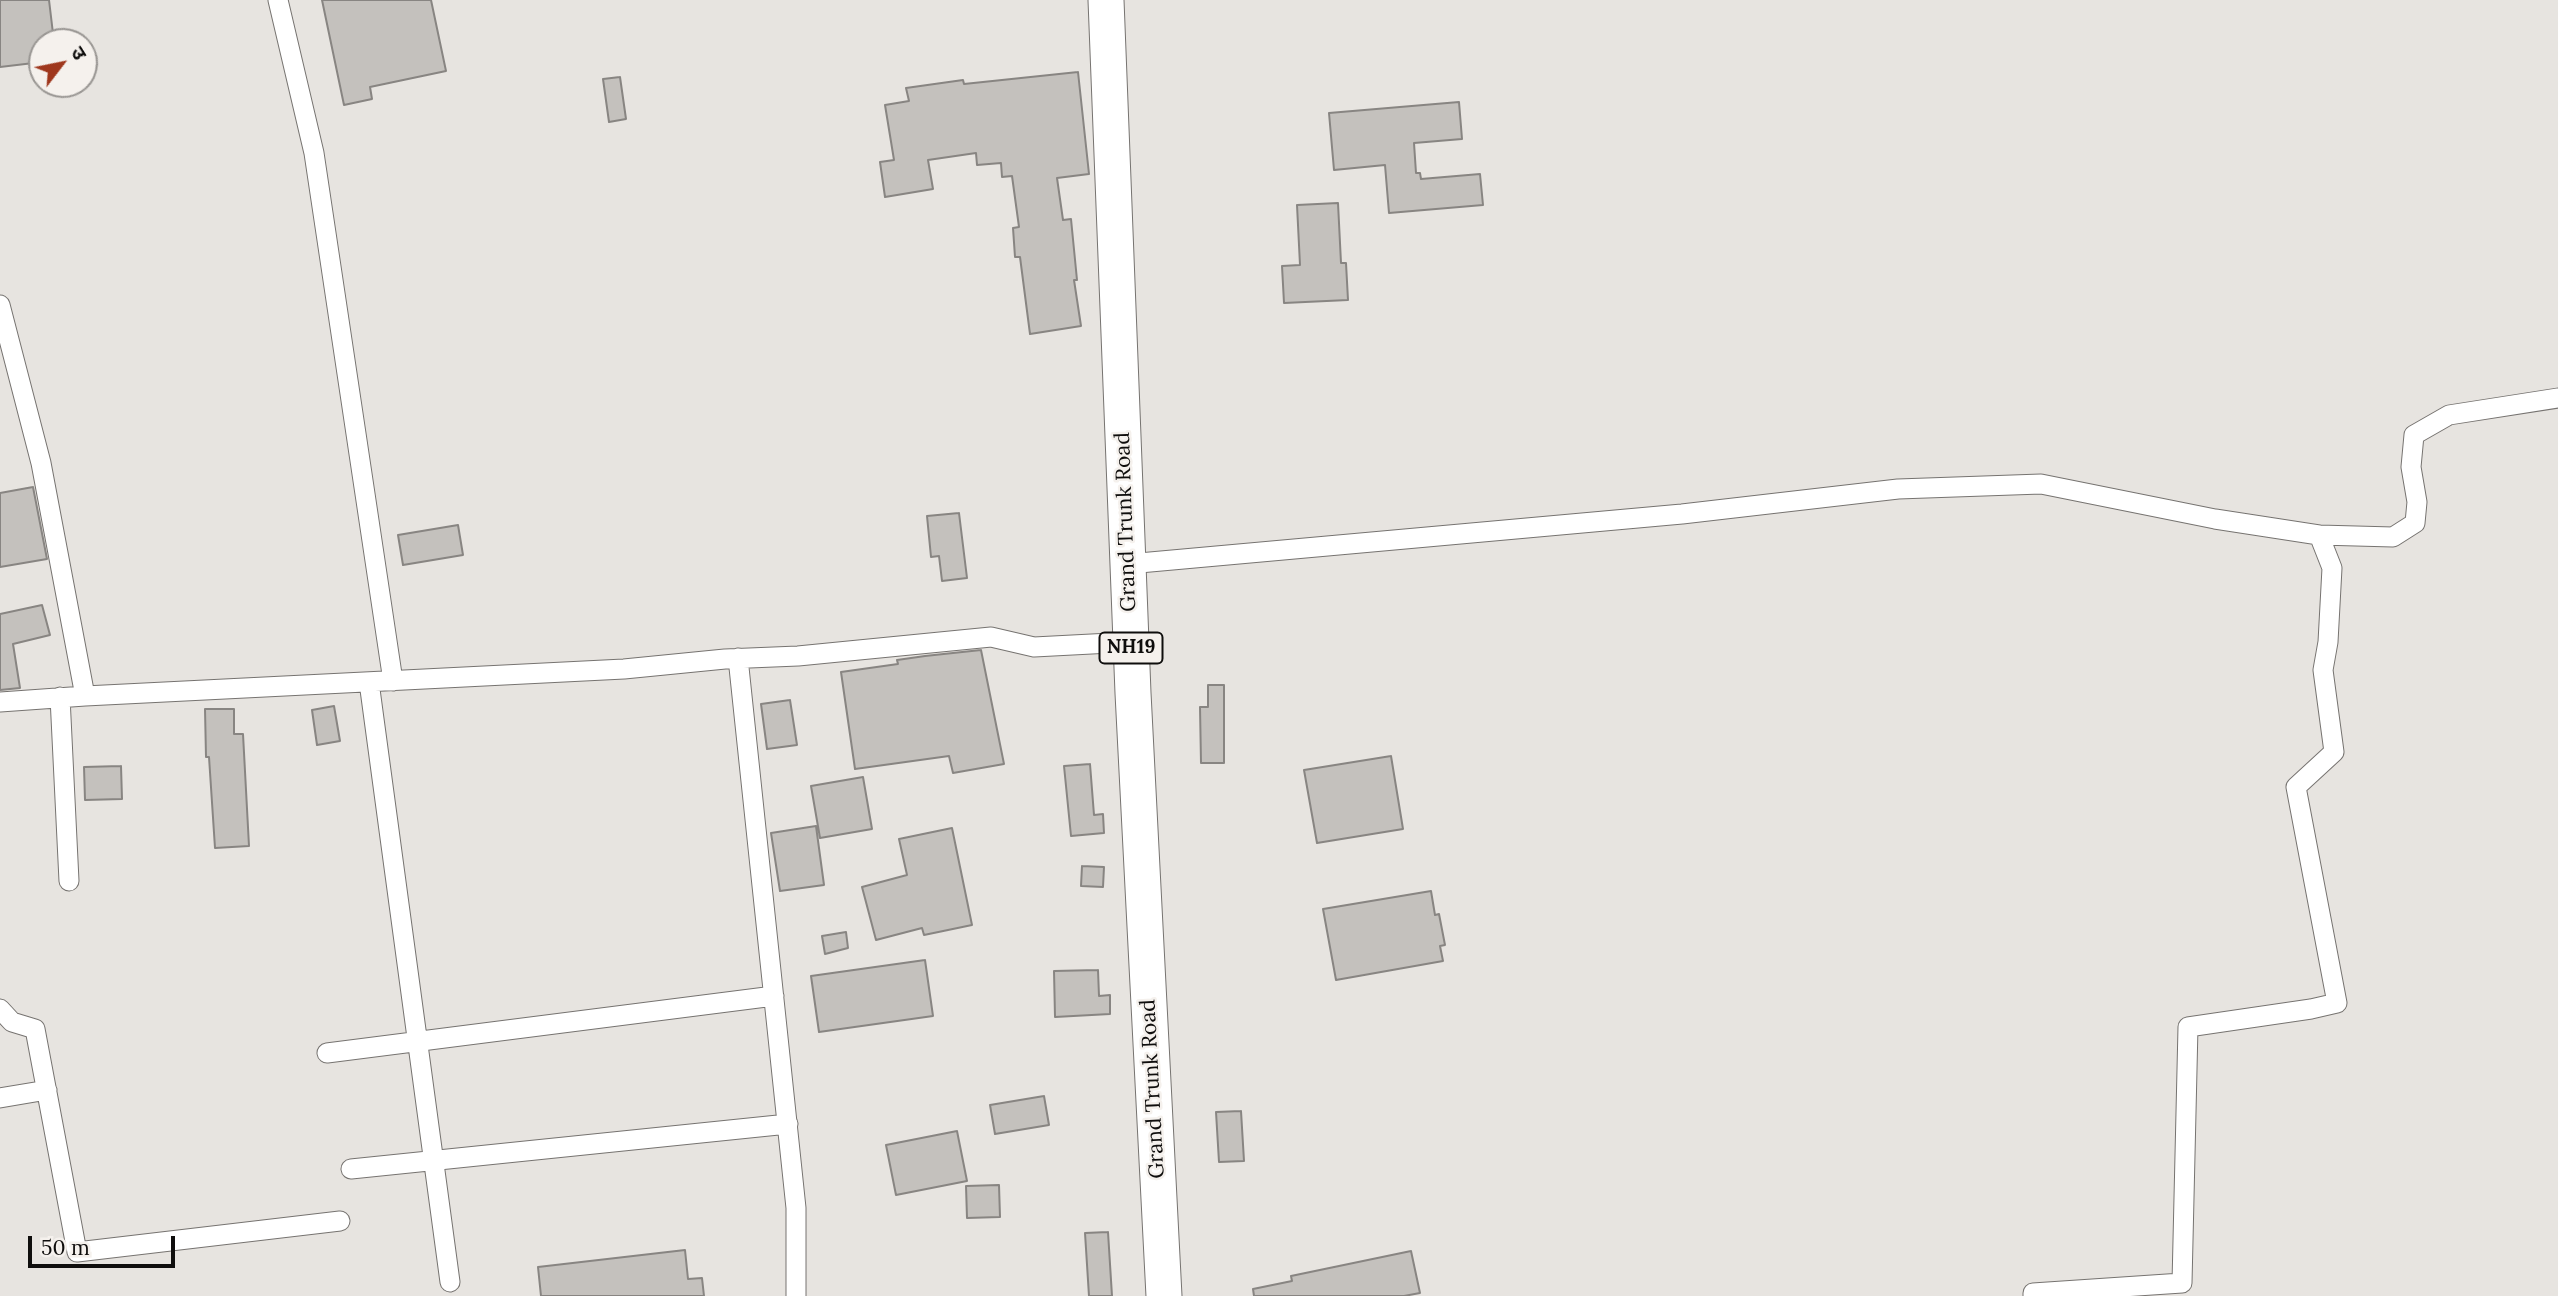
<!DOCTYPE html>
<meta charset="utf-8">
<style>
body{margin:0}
#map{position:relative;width:2558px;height:1296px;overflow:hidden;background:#e7e4e0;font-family:Lora,"Noto Sans Devanagari",serif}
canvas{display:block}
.north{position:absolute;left:28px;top:28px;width:70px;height:70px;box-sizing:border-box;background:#f5f1ed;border:2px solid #999693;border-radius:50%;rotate:58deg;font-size:19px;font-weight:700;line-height:28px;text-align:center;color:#0f0e0d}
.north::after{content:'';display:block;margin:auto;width:24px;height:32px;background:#9f371d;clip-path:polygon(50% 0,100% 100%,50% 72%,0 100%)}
.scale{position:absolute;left:28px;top:1236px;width:147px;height:32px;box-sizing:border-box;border:4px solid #0f0e0d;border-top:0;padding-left:9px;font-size:21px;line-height:24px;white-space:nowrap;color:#0f0e0d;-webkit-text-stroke:5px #f5f1ed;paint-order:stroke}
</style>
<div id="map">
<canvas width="2558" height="1296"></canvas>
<div class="north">उ</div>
<div class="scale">50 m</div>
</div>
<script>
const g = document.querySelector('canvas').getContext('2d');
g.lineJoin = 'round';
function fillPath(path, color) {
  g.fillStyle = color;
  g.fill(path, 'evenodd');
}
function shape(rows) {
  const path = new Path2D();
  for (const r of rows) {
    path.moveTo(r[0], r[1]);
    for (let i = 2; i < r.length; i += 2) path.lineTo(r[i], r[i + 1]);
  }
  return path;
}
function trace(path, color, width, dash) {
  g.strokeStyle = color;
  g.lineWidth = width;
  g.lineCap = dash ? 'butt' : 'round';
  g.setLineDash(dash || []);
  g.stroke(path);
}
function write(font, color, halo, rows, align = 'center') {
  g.font = font + ' Lora,serif';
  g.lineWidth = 5;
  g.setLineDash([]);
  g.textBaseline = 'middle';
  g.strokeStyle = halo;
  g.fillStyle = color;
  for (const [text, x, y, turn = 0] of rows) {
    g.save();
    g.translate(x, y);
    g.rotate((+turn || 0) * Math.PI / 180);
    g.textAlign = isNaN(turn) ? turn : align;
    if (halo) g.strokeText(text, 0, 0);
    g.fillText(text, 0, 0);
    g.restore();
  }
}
const building = shape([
 [0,0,49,0,54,42,42,42,42,62,0,67,0,0],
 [322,0,431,0,446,71,370,87,372,99,344,105,322,0],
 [1078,72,1089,174,1057,178,1063,220,1071,219,1077,280,1074,280,1081,326,1030,334,1020,257,1015,257,1013,228,1019,227,1012,176,1002,177,1001,163,977,165,976,153,928,160,933,189,885,197,880,162,894,160,885,105,909,101,906,88,963,80,964,84,1078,72],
 [620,77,626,119,609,122,603,79,620,77],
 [1459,102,1462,139,1414,143,1416,173,1420,173,1421,179,1480,174,1483,205,1389,213,1385,165,1334,170,1329,113,1459,102],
 [1338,203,1341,263,1346,263,1348,300,1284,303,1282,266,1300,265,1297,205,1338,203],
 [33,487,47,559,0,567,0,493,33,487],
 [959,513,967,578,942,581,939,556,931,557,927,516,959,513],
 [458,525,463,555,403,565,398,535,458,525],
 [42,605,50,635,13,644,20,688,0,690,0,614,42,605],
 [981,650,1004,764,953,773,949,756,855,769,841,672,898,664,897,660,925,656,981,650],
 [1208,685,1224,685,1224,763,1201,763,1200,707,1208,707,1208,685],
 [790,700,797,745,767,749,761,704,790,700],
 [334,706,340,741,317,745,312,710,334,706],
 [205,709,234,709,234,734,243,734,249,846,215,848,209,757,206,757,205,709],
 [1391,756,1403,829,1317,843,1304,770,1391,756],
 [1090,764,1094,815,1103,814,1104,833,1071,836,1064,766,1090,764],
 [121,766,122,799,85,800,84,767,121,766],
 [863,777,872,829,820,838,811,786,863,777],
 [816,826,824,885,780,891,771,833,816,826],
 [952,828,972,925,924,935,922,928,876,940,862,887,907,875,899,839,952,828],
 [1082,866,1104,867,1103,887,1081,886,1082,866],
 [1431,891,1435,915,1439,914,1445,945,1440,946,1443,961,1336,980,1323,909,1431,891],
 [846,932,848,948,825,954,822,936,846,932],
 [925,960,933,1016,819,1032,811,976,925,960],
 [1098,970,1099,996,1110,995,1110,1014,1055,1017,1054,971,1098,970],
 [1044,1096,1049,1125,995,1134,990,1105,1044,1096],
 [1241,1111,1244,1161,1219,1162,1216,1112,1241,1111],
 [957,1131,967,1181,896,1195,886,1145,957,1131],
 [999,1185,1000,1217,967,1218,966,1186,999,1185],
 [1108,1232,1112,1296,1089,1296,1085,1233,1108,1232],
 [685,1250,688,1279,702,1278,704,1296,541,1296,538,1267,685,1250],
 [1411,1251,1420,1293,1404,1296,1254,1296,1253,1289,1292,1281,1291,1276,1411,1251]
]);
fillPath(building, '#c4c1bd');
trace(building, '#888582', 2);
const street = shape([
 [278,0,314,153,393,681],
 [0,305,41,463,85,696],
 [1128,564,1682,514,1898,489,2041,484,2215,519,2319,535],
 [738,658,796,1208,796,1296],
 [369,682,450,1282],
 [60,697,69,881],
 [0,702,85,696,624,669,725,659,798,656,991,637,1034,647,1130,642],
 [0,1009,12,1022,35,1029,77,1252,340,1221],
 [327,1053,774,996],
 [0,1098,47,1090],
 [351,1169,788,1124],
 [2033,1296,2033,1293,2182,1283,2188,1027,2311,1009,2337,1003,2296,787,2334,752,2323,670,2328,642,2332,568,2319,535,2393,537,2415,523,2417,502,2411,467,2414,435,2449,415,2558,398]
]);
const highway = shape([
 [1106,0,1133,693,1164,1296]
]);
trace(street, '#767370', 21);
trace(highway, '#767370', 37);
trace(street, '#fff', 19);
trace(highway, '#fff', 35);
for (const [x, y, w] of [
 [1131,648,63]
]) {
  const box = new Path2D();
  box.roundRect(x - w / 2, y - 15.5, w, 31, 5);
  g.fillStyle = '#f5f1ed';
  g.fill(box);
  trace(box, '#0f0e0d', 2);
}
write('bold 19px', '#0f0e0d', null, [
 ["NH19",1131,648]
]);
write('21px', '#0f0e0d', '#f5f1ed', [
 ["Grand Trunk Road",1126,522,-92],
 ["Grand Trunk Road",1153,1089,-93]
]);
</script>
